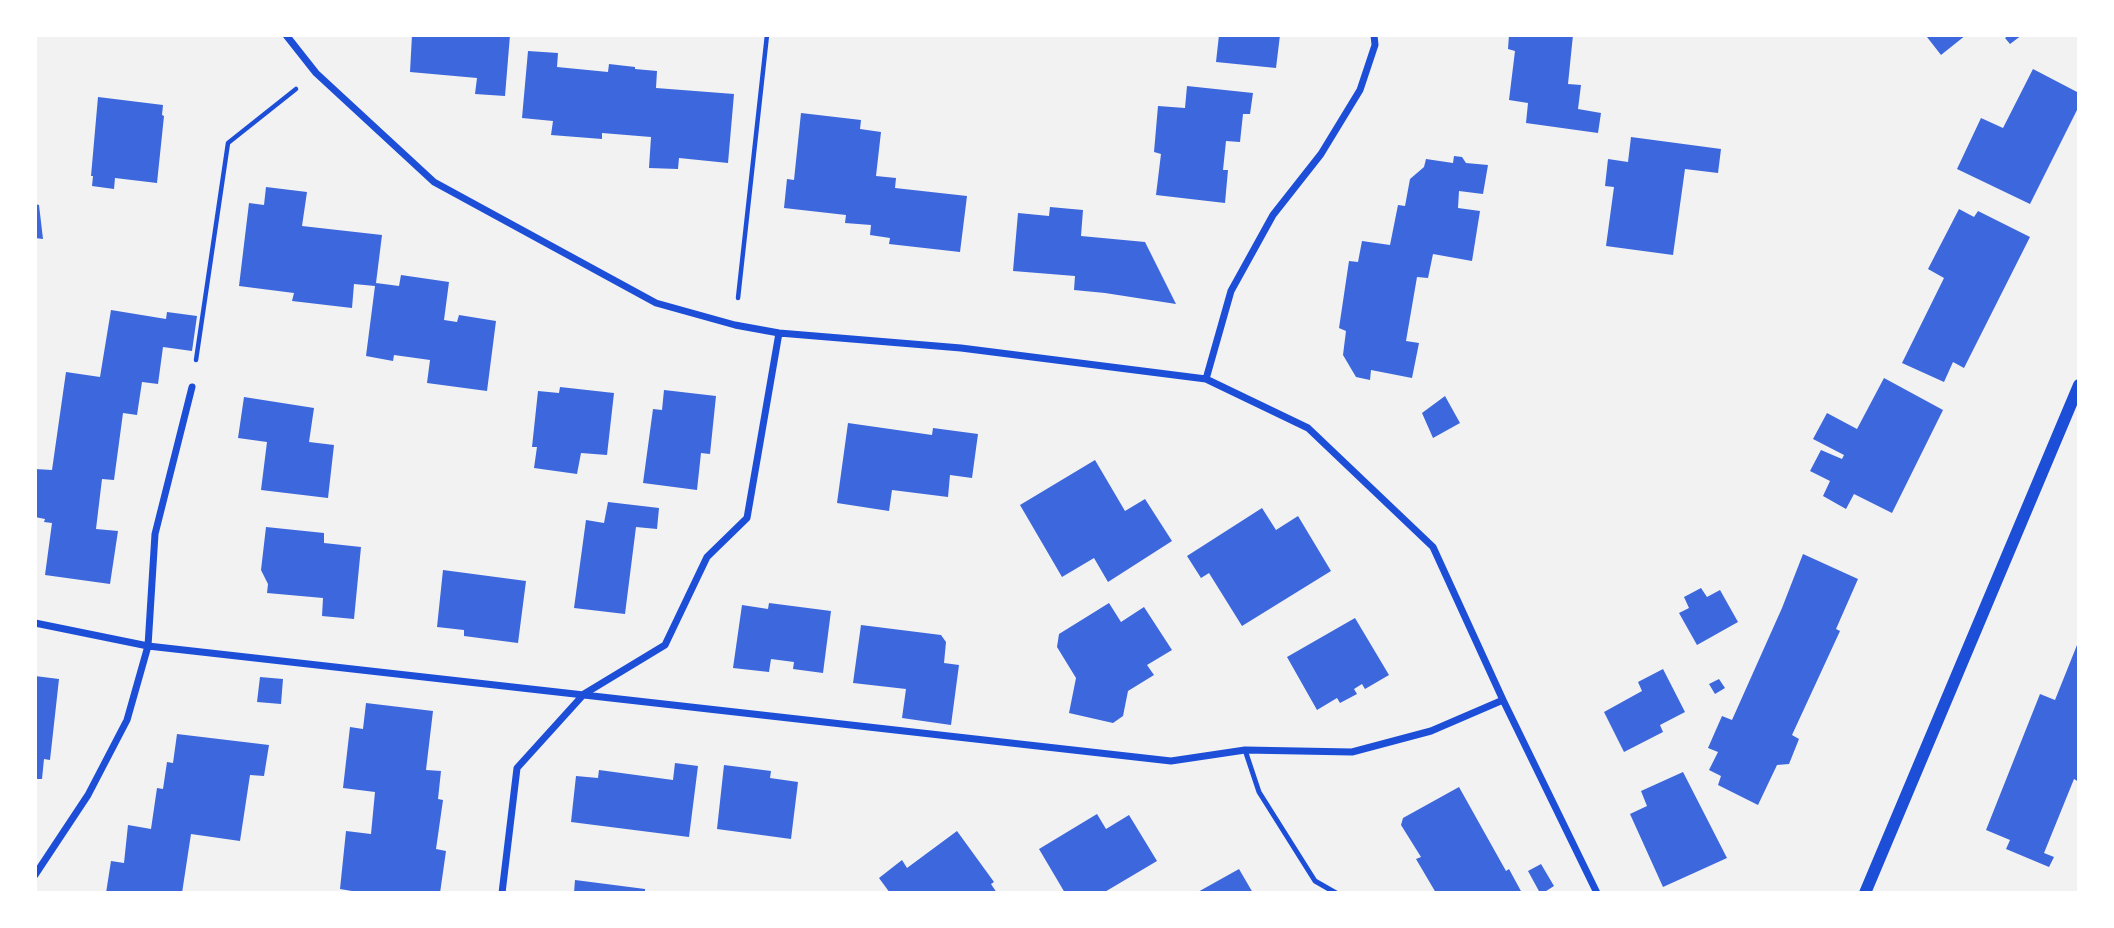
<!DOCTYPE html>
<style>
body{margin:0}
#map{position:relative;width:2114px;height:928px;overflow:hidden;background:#f2f2f2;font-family:"Roboto Condensed",sans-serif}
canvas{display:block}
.frame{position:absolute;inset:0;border:37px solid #fff;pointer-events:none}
</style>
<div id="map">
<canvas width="2114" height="928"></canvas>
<div class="frame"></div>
</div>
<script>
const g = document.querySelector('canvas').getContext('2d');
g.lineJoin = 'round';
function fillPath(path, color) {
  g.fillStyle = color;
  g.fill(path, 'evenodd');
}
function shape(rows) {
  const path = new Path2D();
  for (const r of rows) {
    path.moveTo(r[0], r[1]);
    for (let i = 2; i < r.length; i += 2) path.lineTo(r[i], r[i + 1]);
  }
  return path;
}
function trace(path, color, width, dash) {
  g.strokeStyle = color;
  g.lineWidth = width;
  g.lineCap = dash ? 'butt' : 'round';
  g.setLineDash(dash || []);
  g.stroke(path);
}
fillPath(shape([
 [412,35,510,35,505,96,475,94,477,78,410,72],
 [1219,35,1280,35,1276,68,1216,62],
 [1509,35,1573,35,1568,84,1581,85,1578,109,1601,113,1598,133,1526,123,1528,103,1509,100,1515,51,1508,49],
 [1931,35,1966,35,1941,55,1927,37],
 [2009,35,2022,35,2010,44,2005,38],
 [528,51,558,53,557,67,608,72,609,64,635,67,635,69,657,71,656,88,734,94,728,163,679,158,678,169,649,168,651,137,602,133,602,139,551,135,553,121,522,118],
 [2033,69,2079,93,2079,106,2030,204,1957,169,1981,118,2003,128],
 [1187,86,1253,93,1250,114,1243,114,1240,142,1226,141,1223,170,1228,170,1225,203,1156,195,1161,154,1154,152,1158,106,1185,108],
 [98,97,163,105,162,115,164,116,157,183,115,178,114,189,92,186,93,176,91,176],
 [801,113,861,120,860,129,881,132,876,176,896,178,895,188,967,196,960,252,889,244,890,238,870,235,871,225,845,223,846,215,784,208,787,179,794,180],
 [1631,137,1721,149,1718,173,1685,169,1673,255,1606,246,1614,187,1605,186,1608,159,1628,162],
 [1454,156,1462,157,1466,163,1488,165,1483,194,1459,191,1458,208,1480,211,1472,261,1433,254,1428,278,1417,277,1406,341,1419,343,1412,378,1371,370,1370,380,1356,377,1343,355,1346,331,1339,328,1349,261,1358,262,1362,241,1390,245,1398,205,1405,206,1410,179,1424,167,1426,159,1453,163],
 [266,187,307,192,302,226,382,235,376,283,399,286,401,275,449,282,444,320,457,322,459,315,496,321,487,391,427,383,430,360,394,355,393,361,366,356,375,286,354,284,352,308,292,301,294,293,239,286,249,203,264,205],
 [35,204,39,205,43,239,35,238],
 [1050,207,1083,210,1081,236,1145,242,1176,304,1105,293,1074,290,1075,276,1013,271,1018,213,1049,216],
 [1959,209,1974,217,1978,211,2030,237,1964,368,1953,362,1944,382,1902,363,1944,278,1928,269],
 [111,310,166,319,167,312,197,316,192,351,163,347,158,384,142,382,137,415,123,413,114,480,102,479,96,529,118,531,110,584,45,575,52,523,44,522,45,519,35,517,35,469,52,470,66,372,100,377],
 [1884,378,1943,410,1892,513,1854,494,1846,509,1823,496,1830,481,1810,471,1821,450,1842,459,1844,455,1813,439,1827,413,1857,429],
 [560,387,614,393,607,455,581,453,577,474,534,468,537,447,532,447,538,391,559,393],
 [664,390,716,396,710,454,701,453,697,490,643,483,653,409,662,410],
 [1445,396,1460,423,1433,438,1422,413],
 [244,397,314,408,309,442,334,445,328,498,261,490,267,442,238,438],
 [848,423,932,435,933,428,978,434,972,478,950,475,948,497,892,490,889,511,837,503],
 [1095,460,1125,511,1145,499,1172,541,1108,582,1094,558,1062,577,1020,505],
 [608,502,659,508,657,529,636,527,625,614,574,608,586,520,604,523],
 [1262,508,1276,530,1298,516,1331,571,1242,626,1209,573,1201,578,1187,556],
 [266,527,324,533,324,543,361,547,354,619,322,616,323,598,267,593,268,584,261,570],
 [1803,554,1858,579,1836,629,1840,631,1792,735,1799,739,1789,764,1777,765,1758,805,1718,785,1721,776,1709,770,1718,752,1708,748,1722,716,1732,720,1782,608],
 [443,570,526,581,518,643,464,636,464,630,437,627],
 [1701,588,1707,597,1720,590,1738,622,1697,645,1679,613,1689,608,1684,597],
 [769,603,831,611,823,673,793,669,794,662,771,659,769,672,733,668,742,605,768,609],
 [1109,603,1121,622,1144,607,1172,650,1147,665,1154,675,1128,691,1123,716,1113,723,1069,713,1076,678,1057,647,1059,634],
 [1355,618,1389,675,1365,689,1362,684,1354,689,1357,694,1340,703,1337,698,1317,710,1287,657],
 [861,625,941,635,946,642,944,663,959,665,951,725,902,718,906,689,853,683],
 [2079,640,2079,782,2074,779,2044,853,2054,857,2049,867,2006,849,2010,840,1986,830,2040,694,2055,700],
 [1663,669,1685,712,1660,725,1663,732,1624,752,1604,712,1642,691,1638,682],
 [35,676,59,679,50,760,44,759,42,779,35,779],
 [260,677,283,679,281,704,257,702],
 [1719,679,1725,688,1715,694,1709,684],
 [366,703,433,711,426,770,441,771,438,799,443,800,436,849,446,851,440,893,364,893,340,889,346,831,371,834,375,792,343,788,350,727,363,729],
 [177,734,269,745,264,776,250,775,240,841,191,834,182,893,106,893,111,861,124,863,128,825,151,829,157,788,163,789,167,762,173,763],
 [675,763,698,766,689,837,571,822,576,776,598,778,599,770,673,780],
 [724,765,771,771,770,778,798,782,791,839,717,829],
 [1683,772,1727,858,1663,887,1630,814,1647,806,1641,791],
 [1459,787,1506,871,1509,869,1522,893,1436,893,1416,859,1421,857,1401,825,1403,818],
 [1097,814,1106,829,1129,815,1157,861,1103,893,1065,893,1039,849],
 [957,831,994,882,991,884,997,893,890,893,879,878,902,860,907,868],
 [1541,864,1554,886,1543,893,1540,893,1528,871],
 [1239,869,1253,893,1196,893],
 [575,880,645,889,645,893,574,893]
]), '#3d67dc');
trace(shape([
 [738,298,767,35],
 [196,360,228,143,296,89]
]), '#1d4ed8', 4.5);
trace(shape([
 [1245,750,1259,792,1315,881,1336,893]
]), '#1d4ed8', 5);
trace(shape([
 [286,35,316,73,434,182,656,303,735,325,779,333,961,348,1206,379,1308,428,1433,547,1503,700,1597,893],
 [1206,379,1231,291,1273,215,1321,154,1360,90,1375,45,1374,35],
 [35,623,148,646,1171,761,1245,750,1352,752,1431,731,1503,700],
 [35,875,88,795,127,720,148,646,155,534,192,387],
 [502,893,517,768,584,694,665,645,707,557,747,518,779,333]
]), '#1d4ed8', 7);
trace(shape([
 [1865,893,2079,385]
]), '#1d4ed8', 12);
</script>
